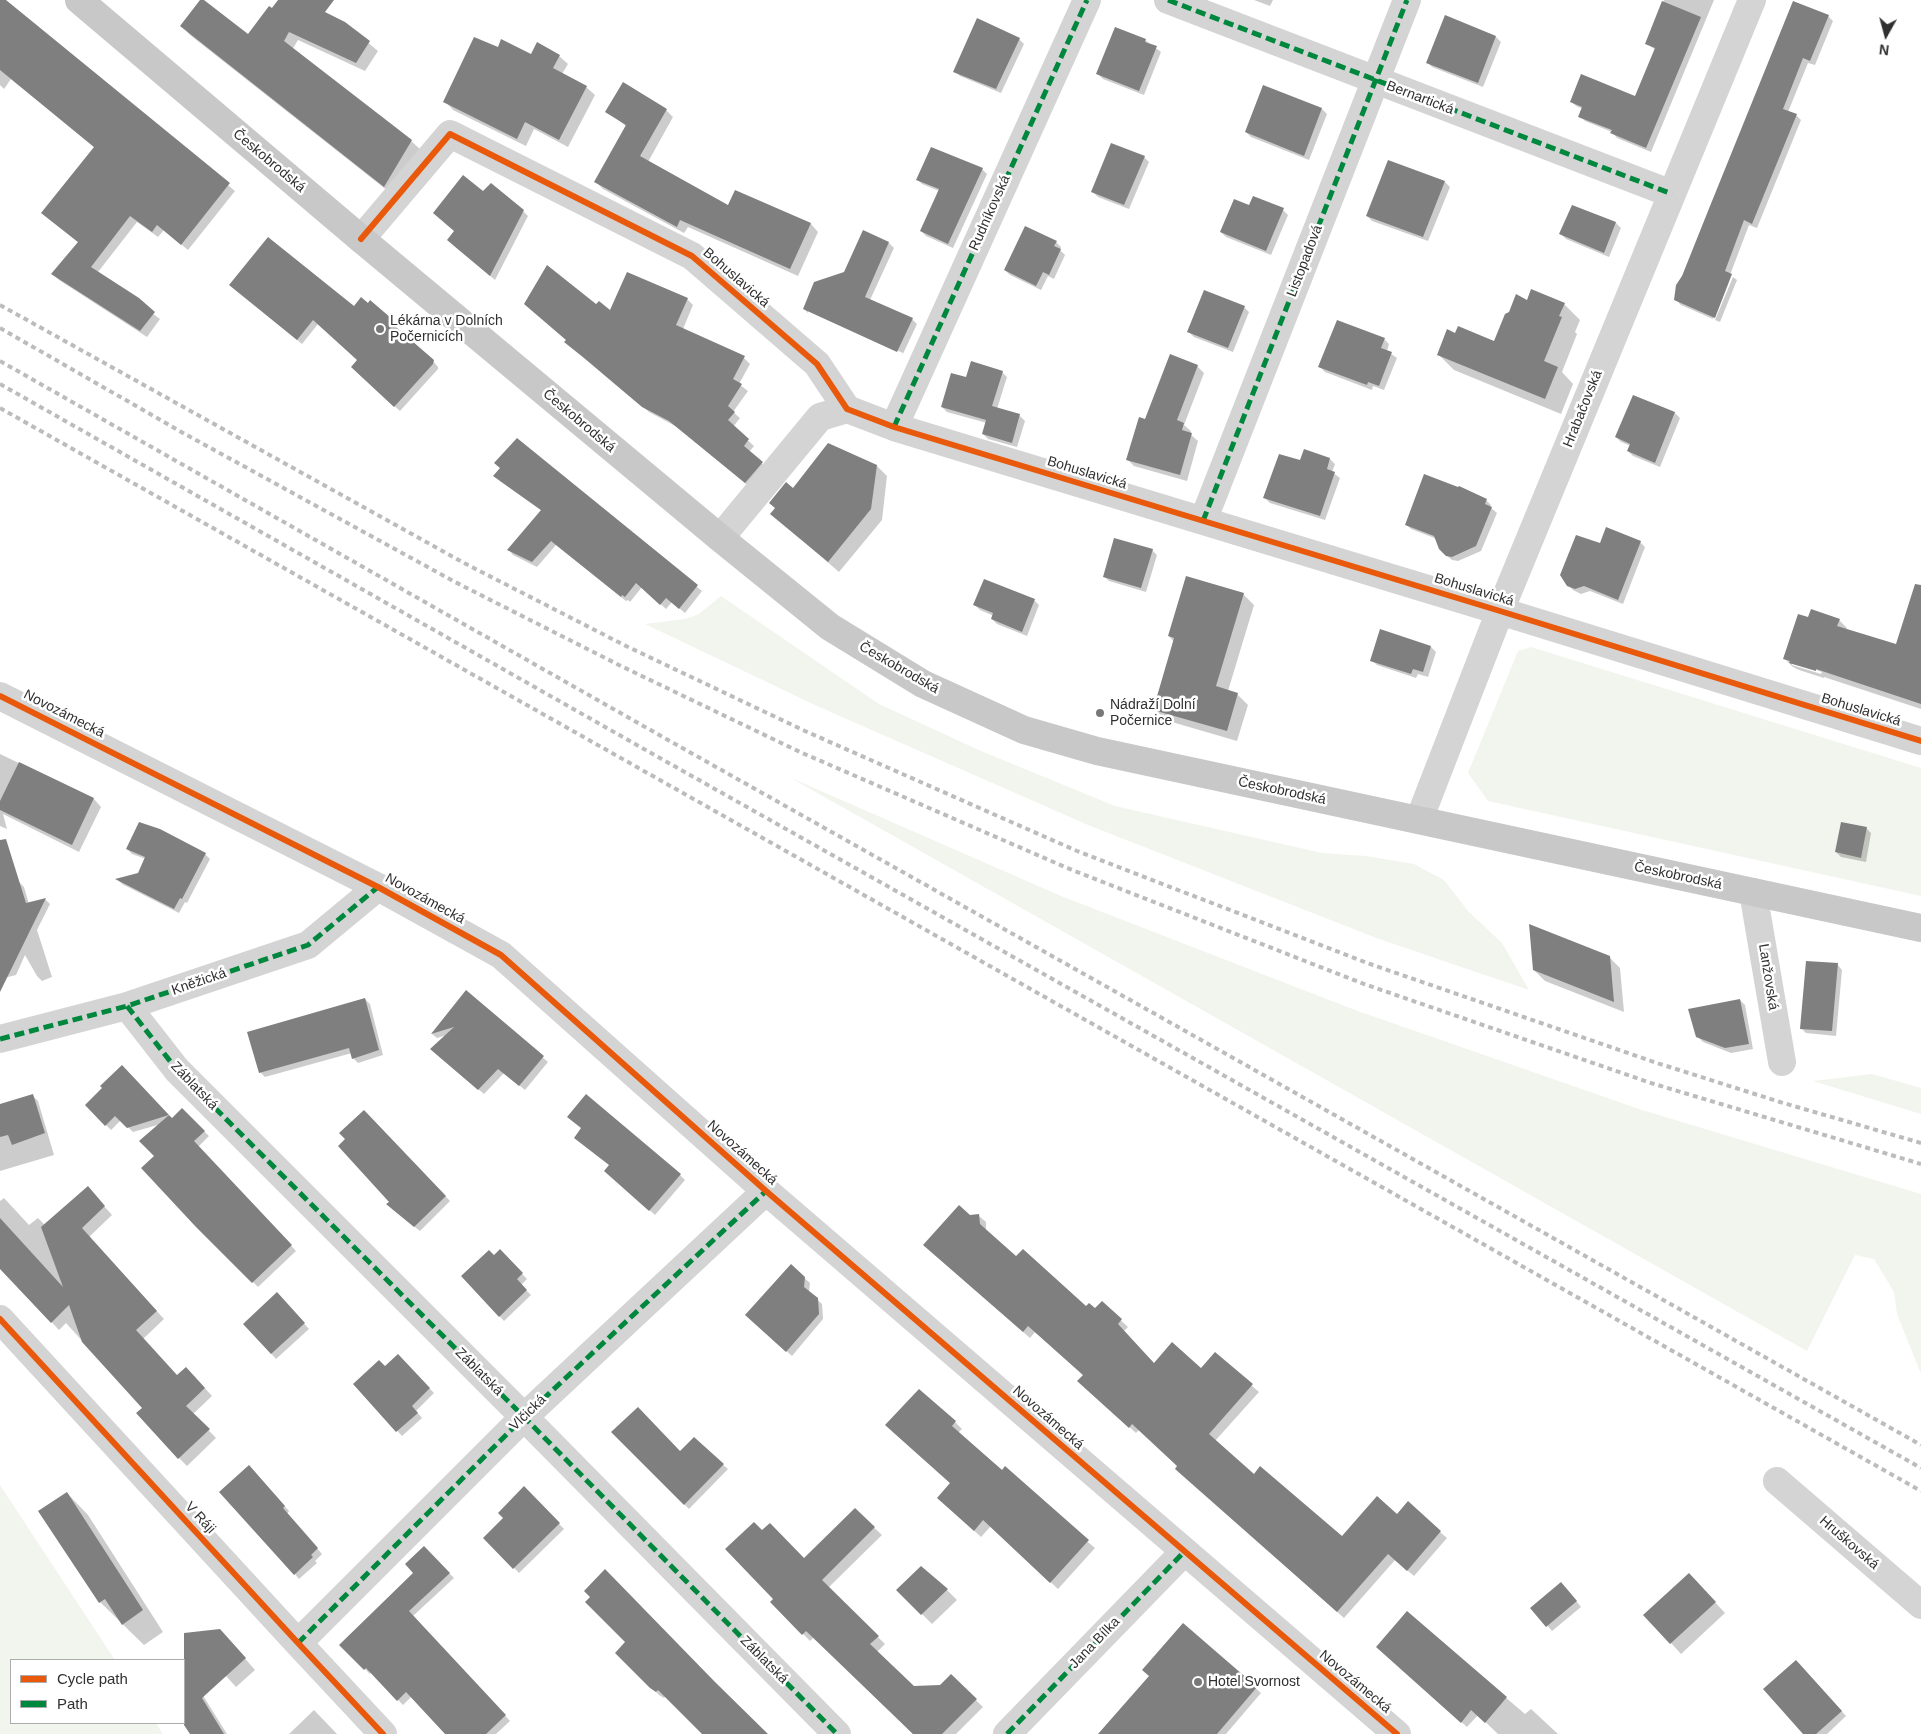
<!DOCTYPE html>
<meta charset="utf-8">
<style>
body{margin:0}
#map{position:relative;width:1921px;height:1734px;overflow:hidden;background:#fff;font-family:Arial,sans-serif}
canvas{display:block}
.legend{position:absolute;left:10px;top:1659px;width:175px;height:65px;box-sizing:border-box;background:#fff;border:1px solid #acacac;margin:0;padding:6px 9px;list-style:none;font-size:15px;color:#303030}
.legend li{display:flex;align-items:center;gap:10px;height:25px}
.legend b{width:25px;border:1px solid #acacac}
.north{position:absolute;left:1861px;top:10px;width:50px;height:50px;-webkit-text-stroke:4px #fff;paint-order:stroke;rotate:187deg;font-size:14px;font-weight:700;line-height:20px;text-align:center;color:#303030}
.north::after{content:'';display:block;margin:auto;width:18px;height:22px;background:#303030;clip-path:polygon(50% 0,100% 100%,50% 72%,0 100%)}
</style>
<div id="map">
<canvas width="1921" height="1734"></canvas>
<ul class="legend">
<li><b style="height:6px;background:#e8590c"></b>Cycle path</li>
<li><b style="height:6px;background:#00873e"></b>Path</li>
</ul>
<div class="north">N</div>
</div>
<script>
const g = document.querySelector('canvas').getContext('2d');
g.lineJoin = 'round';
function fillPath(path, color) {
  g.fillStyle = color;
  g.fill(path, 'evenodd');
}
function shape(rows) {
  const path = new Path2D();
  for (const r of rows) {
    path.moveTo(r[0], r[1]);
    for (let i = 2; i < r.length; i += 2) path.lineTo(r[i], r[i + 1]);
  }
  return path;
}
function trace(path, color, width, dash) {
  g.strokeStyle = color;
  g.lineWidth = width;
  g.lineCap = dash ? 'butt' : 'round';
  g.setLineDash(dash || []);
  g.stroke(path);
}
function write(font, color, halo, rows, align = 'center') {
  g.font = font + ' Arial,sans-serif';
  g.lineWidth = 5;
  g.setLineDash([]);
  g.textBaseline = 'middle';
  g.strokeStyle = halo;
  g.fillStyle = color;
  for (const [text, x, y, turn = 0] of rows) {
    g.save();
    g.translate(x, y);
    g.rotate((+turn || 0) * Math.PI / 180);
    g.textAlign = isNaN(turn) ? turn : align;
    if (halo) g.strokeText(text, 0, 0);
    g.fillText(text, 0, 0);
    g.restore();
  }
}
fillPath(shape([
 [721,596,879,704,981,751,1115,806,1322,853,1366,856,1414,864,1444,880,1468,911,1502,943,1529,990,1379,939,1088,825,817,706,645,624,685,619,699,614],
 [1531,647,1921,768,1921,896,1488,801,1468,773,1518,651],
 [1841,822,1867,827,1861,858,1835,852],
 [789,777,1061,896,1355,1010,1642,1110,1921,1194,1921,1374,1897,1314,1894,1292,1874,1259,1855,1255,1807,1351],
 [1872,1074,1921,1088,1921,1114,1813,1081],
 [0,1485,115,1660,11,1660,11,1723,156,1723,163,1734,0,1734]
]), '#f2f5ed');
fillPath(shape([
 [0,0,4,0,235,191,188,250,164,230,158,237,137,222,98,272,160,319,147,337,59,280,53,274,79,243,49,219,95,148,11,79,4,89,0,85],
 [202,0,248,35,279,0,306,0,324,14,344,23,378,51,365,71,298,40,292,50,411,141,420,149,393,195,190,35,182,26],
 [1254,0,1273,0,1270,6],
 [1664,0,1714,0,1651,152,1617,138,1612,132,1585,121,1580,116,1583,109,1576,106,1571,101,1636,98,1656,50,1647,44],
 [1828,16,1833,21,1815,65,1808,63,1788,112,1796,115,1801,120,1757,228,1749,225,1730,275,1732,276,1730,276,1713,319,1681,305,1676,300,1683,276,1710,212],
 [1445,17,1496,37,1501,42,1483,87,1432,67,1427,62],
 [1019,39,1024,44,1001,93,960,76,955,71],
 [1145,40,1161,52,1144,95,1103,79,1098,74],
 [498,49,531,55,559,56,568,64,562,74,586,87,595,95,568,147,534,129,526,146,453,110,445,101],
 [1322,109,1327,114,1309,160,1251,137,1246,132],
 [666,110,673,117,648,162,729,207,736,191,811,224,818,232,798,276,688,227,684,233,603,189,596,182,627,127,607,111],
 [1144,157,1149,162,1129,209,1098,197,1093,192],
 [1389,162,1445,182,1450,187,1428,241,1372,221,1367,216],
 [982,169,987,174,953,248,926,236,921,231,939,191,922,184,917,179],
 [484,193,523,211,528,216,495,280,453,245],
 [1250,207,1283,210,1288,215,1271,255,1226,237,1221,232],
 [1572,207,1616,223,1621,228,1609,257,1566,239,1561,234],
 [864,232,889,243,894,248,870,300,912,319,917,324,902,356,808,313,902,356,903,353,808,310,808,313,804,309,845,273],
 [1056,242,1061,247,1060,250,1065,255,1054,279,1048,276,1041,290,1010,275,1005,270],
 [1733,277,1737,280,1720,322,1715,320],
 [236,290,354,308,390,319,395,324,393,326,433,361,438,367,438,369,400,411,357,372,358,360,318,324,302,344],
 [687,299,693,305,683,329,744,358,750,364,739,384,748,391,733,412,740,418,733,427,754,446,749,452,768,469,751,488,677,427,649,412,572,347,567,340,525,304,596,306,610,312],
 [1528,301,1564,304,1580,320,1575,332,1577,334,1562,372,1573,384,1561,414,1454,370,1438,354,1455,334,1495,342],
 [1244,307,1249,312,1233,352,1194,337,1189,332],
 [1384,339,1389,344,1387,351,1397,358,1384,390,1373,386,1372,390,1325,372,1320,367],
 [1197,366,1204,373,1184,425,1191,431,1190,434,1198,441,1187,481,1134,466,1127,459,1146,420],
 [1002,372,1007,377,997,409,1020,416,1025,421,1017,447,988,439,983,434,987,423,947,412,942,407,967,378],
 [1634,396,1675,413,1680,418,1660,467,1633,456,1628,451,1631,446,1621,442,1616,437],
 [517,440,702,591,685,613,672,602,666,609,642,587,630,602,628,600,626,601,556,545,537,567,513,555,509,550,542,511,500,481,501,469],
 [1304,451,1330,459,1335,464,1332,472,1340,478,1325,520,1270,503,1265,498,1301,462],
 [877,466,887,476,882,520,839,572,772,514,793,490],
 [1486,500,1491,505,1490,507,1497,513,1481,551,1458,561,1452,560,1442,552,1437,539,1411,529,1406,524],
 [1640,542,1645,547,1623,604,1590,591,1581,594,1573,590,1568,585,1601,545],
 [1152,550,1157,555,1146,592,1109,581,1104,576],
 [1243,594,1254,605,1228,691,1237,694,1248,705,1237,741,1165,720,1155,709,1174,642,1169,636],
 [1034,600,1039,605,1027,636,997,624,992,619,994,616,980,610,975,605],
 [1809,618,1839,620,1847,628,1846,630,1897,645,1921,630,1921,709,1824,677,1824,678,1799,670,1793,667,1785,659],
 [1792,662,1822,672,1821,674,1792,665],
 [1431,647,1436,652,1428,677,1418,674,1416,678,1377,665,1372,660],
 [0,754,94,799,101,807,79,852,3,814,7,829,0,826],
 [1866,828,1871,833,1866,862,1841,857,1836,852],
 [127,849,205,854,210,859,187,903,185,902,179,913,122,884,118,880,138,874,146,859,132,854],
 [19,882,24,887,29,904,45,899,50,904,37,930,52,977,42,981,37,976,25,955,16,975,0,979,0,893],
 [1609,957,1620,968,1624,1012,1545,981,1534,970],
 [1837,964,1842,970,1836,1036,1806,1033,1801,1028],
 [466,992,548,1062,525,1090,504,1073,484,1094,436,1054,447,1035,437,1038,432,1034],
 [365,999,370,1004,383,1055,358,1063,353,1058,352,1053,265,1077,260,1072],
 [1740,1000,1745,1005,1753,1049,1731,1053,1703,1042,1698,1037],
 [122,1067,172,1120,182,1110,209,1136,198,1147,296,1251,258,1287,197,1226,155,1156,161,1124,133,1132,121,1120,111,1130,86,1105],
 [33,1096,38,1101,54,1155,0,1171,0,1105],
 [364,1111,450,1201,420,1231,392,1209],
 [610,1166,680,1175,685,1180,655,1215,610,1175],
 [95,1196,112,1215,89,1237,164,1319,143,1339,177,1377,194,1376,212,1396,193,1414,216,1438,187,1466,179,1458,143,1408,66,1323,59,1330,0,1267,0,1201,4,1198,29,1225,38,1218,45,1225],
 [970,1216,979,1216,986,1222,986,1231,1016,1258,1086,1308,1095,1310,1102,1303,1128,1327,1124,1331,1154,1364,1201,1370,1215,1353,1259,1392,1215,1441,1254,1476,1342,1538,1397,1516,1440,1532,1447,1538,1414,1576,1395,1560,1344,1618,1183,1475,1179,1466,1139,1430,1136,1433,1086,1388,1084,1376,1035,1332,1030,1338,931,1251],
 [500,1251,527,1279,521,1285,531,1295,504,1321,463,1276],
 [791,1266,810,1283,809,1292,822,1304,823,1319,792,1356,752,1320],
 [282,1299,309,1329,276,1359,245,1324],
 [398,1356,434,1393,416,1411,422,1418,402,1436,354,1384,385,1368],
 [955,1422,962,1429,958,1433,1095,1548,1058,1589,991,1526,981,1537,945,1504,951,1484,893,1432],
 [613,1432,723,1465,728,1469,689,1509],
 [254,1472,289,1511,287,1514,322,1554,315,1561,317,1563,299,1579,295,1574],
 [524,1488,564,1529,519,1573,485,1538,505,1518],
 [67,1493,88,1515,163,1632,144,1645,100,1602],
 [855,1510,882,1535,828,1588,885,1644,877,1652,913,1687,941,1686,951,1676,983,1707,956,1734,913,1734,814,1637,810,1641,772,1602,775,1599,762,1532,804,1560],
 [424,1548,454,1578,413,1616,510,1721,496,1734,447,1734,412,1696,403,1705,371,1672,370,1674,341,1645,415,1573],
 [1699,1585,1725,1613,1681,1654,1671,1643],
 [1566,1588,1581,1607,1552,1631,1532,1608],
 [898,1590,947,1590,957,1600,932,1624],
 [1407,1613,1525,1714,1531,1709,1558,1734,1498,1734,1478,1715,1467,1727,1384,1653],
 [1184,1624,1261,1693,1226,1734,1099,1734,1151,1677],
 [229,1640,255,1670,236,1687,226,1676],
 [617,1653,766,1734,704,1734,666,1696,664,1698,659,1695],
 [1801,1666,1846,1716,1827,1734,1805,1734],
 [184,1667,187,1670,227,1734,192,1734,184,1721],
 [314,1710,337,1734,289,1734]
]), '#0003');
fillPath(shape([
 [0,0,6,0,230,183,181,245,157,225,152,232,130,216,91,267,139,298,155,312,140,331,51,274,78,242,41,213,94,147,0,70],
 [200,0,204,0,248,34,269,6,272,8,278,0,334,0,325,12,345,22,370,41,356,63,289,32,284,41,412,140,384,187,180,26],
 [1662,1,1701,17,1646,148,1610,133,1612,130,1578,117,1582,107,1570,102,1581,74,1635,96,1655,48,1645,44],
 [1793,1,1829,15,1810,61,1803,58,1783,109,1797,114,1752,224,1744,220,1725,271,1732,274,1715,318,1674,300,1676,285,1682,276,1708,211],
 [1445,15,1496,36,1478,83,1426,63],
 [977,18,1020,38,996,89,953,72],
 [1115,27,1146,39,1145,42,1157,46,1139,91,1096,74],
 [474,37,498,47,501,39,531,54,537,42,560,55,553,68,587,86,559,140,525,122,517,139,443,102],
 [623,82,667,109,640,156,728,205,735,190,811,223,790,269,680,220,677,227,594,182,626,125,605,112],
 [1263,85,1322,108,1304,156,1245,132],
 [1111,143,1145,156,1124,205,1091,192],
 [931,147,983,168,948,244,920,231,939,189,916,180],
 [1388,160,1445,181,1423,237,1366,216],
 [463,175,483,191,491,183,524,210,490,276,447,240,454,231,433,213],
 [1253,196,1284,208,1266,251,1220,232,1234,199,1249,205],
 [1572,205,1616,222,1604,253,1559,234],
 [1025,226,1057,241,1054,246,1061,249,1049,275,1043,272,1036,286,1004,270],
 [863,230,889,242,865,297,913,318,897,352,803,309,814,282,844,272],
 [268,237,354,306,361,297,368,303,370,300,391,318,389,321,434,360,433,364,394,407,351,367,357,360,313,320,297,340,229,285],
 [547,265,596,304,599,301,610,310,627,272,688,298,676,325,745,356,733,379,742,384,728,406,735,412,728,420,749,439,744,446,763,462,745,483,669,421,642,407,584,358,564,342,566,340,524,304],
 [1531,289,1565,303,1559,316,1562,317,1544,361,1558,367,1545,399,1437,355,1447,329,1455,333,1458,326,1494,341,1505,314,1509,312,1516,294,1527,300],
 [1204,290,1245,306,1228,348,1187,332],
 [1337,320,1385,338,1381,348,1392,352,1379,386,1368,382,1367,385,1318,367],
 [1170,354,1198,365,1177,420,1184,423,1182,430,1192,433,1180,475,1126,460,1139,417,1145,419],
 [971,361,1003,371,992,406,1020,414,1012,443,982,434,986,420,941,407,951,373,966,377],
 [1633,395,1675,412,1655,463,1627,451,1630,444,1615,437],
 [517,438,698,585,679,609,666,598,660,605,636,583,625,597,622,595,621,597,551,541,532,562,507,550,541,510,493,476,500,468,494,463],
 [828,443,877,465,871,509,828,562,770,514,775,508,769,503,786,482,793,488],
 [1304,449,1330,458,1327,469,1335,472,1320,516,1263,498,1279,454,1300,460],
 [1424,474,1458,487,1459,486,1487,499,1485,504,1492,507,1476,546,1452,557,1446,556,1439,549,1434,536,1405,525],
 [1606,527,1641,541,1618,600,1584,586,1575,589,1567,586,1560,575,1576,535,1600,543],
 [1114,538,1153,549,1141,588,1103,577],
 [1186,576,1244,593,1216,686,1238,693,1227,731,1153,710,1174,638,1168,636],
 [984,579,1035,599,1022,632,991,619,993,613,973,605],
 [1915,584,1921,585,1921,704,1816,669,1816,671,1789,663,1790,661,1783,659,1798,614,1808,617,1811,609,1840,619,1837,626,1896,644],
 [1380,629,1431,646,1423,672,1413,669,1411,674,1370,661],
 [19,762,94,798,72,845,0,810,0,801],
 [139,822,160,829,206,853,182,899,180,898,174,909,115,879,138,873,145,857,126,849],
 [1841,822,1867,827,1861,858,1835,852],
 [6,839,26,903,46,898,0,992,0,840],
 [1529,924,1610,956,1614,1002,1533,970],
 [1806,961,1838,963,1832,1031,1800,1029],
 [466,990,544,1056,519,1086,498,1069,478,1090,430,1049,454,1027,431,1034],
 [365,998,379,1050,352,1059,349,1048,259,1073,247,1032],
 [1740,999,1749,1044,1725,1048,1696,1037,1688,1009],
 [122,1065,169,1115,127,1128,115,1116,105,1126,85,1105,102,1088,100,1086],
 [33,1094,45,1133,12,1145,8,1135,0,1137,0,1104],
 [586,1094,681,1174,649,1211,604,1171,609,1165,574,1138,581,1128,567,1117],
 [182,1108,205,1131,194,1141,292,1245,252,1283,196,1227,141,1168,154,1156,139,1141,169,1115,172,1118],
 [364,1110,446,1196,414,1227,386,1204,389,1202,338,1146,345,1139,339,1133],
 [88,1186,105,1206,82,1228,157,1311,136,1330,177,1375,186,1367,205,1388,186,1406,210,1429,178,1459,136,1413,142,1408,82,1342,69,1305,51,1323,0,1269,0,1218,63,1287,41,1227],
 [959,1205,970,1215,979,1214,980,1224,1016,1256,1023,1249,1086,1306,1089,1303,1095,1308,1102,1301,1122,1319,1118,1324,1154,1363,1172,1342,1201,1368,1215,1352,1253,1384,1209,1434,1254,1474,1260,1466,1342,1536,1377,1496,1397,1514,1408,1501,1441,1531,1407,1571,1388,1554,1337,1612,1175,1469,1177,1466,1132,1424,1129,1428,1077,1381,1083,1375,1028,1326,1023,1332,923,1245],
 [500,1249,523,1273,517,1279,527,1290,499,1317,461,1276,489,1250,494,1255],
 [791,1264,805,1277,804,1287,818,1298,819,1314,786,1352,745,1315],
 [277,1292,305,1323,271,1354,243,1324],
 [398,1354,430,1388,412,1406,418,1413,396,1432,353,1384,379,1360,385,1366],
 [919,1389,956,1421,952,1426,1002,1470,1005,1466,1089,1540,1050,1583,983,1520,974,1531,937,1498,950,1483,885,1425],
 [638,1407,680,1451,694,1437,724,1464,684,1505,611,1432],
 [249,1465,285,1506,283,1508,318,1548,311,1555,313,1557,294,1575,219,1492],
 [524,1486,560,1523,513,1569,483,1538,503,1518,498,1513],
 [67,1492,143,1610,122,1625,105,1599,99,1603,38,1511],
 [855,1508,875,1527,822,1580,879,1636,870,1644,914,1686,940,1685,951,1674,977,1699,942,1734,913,1734,806,1631,802,1635,770,1602,773,1599,725,1549,754,1522,762,1530,770,1523,804,1558],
 [424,1546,450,1573,409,1611,506,1715,486,1734,445,1734,406,1692,397,1701,366,1668,364,1670,339,1645,413,1573,405,1564],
 [921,1566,948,1589,921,1615,896,1590],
 [605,1569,715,1682,768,1734,702,1734,658,1690,656,1692,650,1688,615,1653,625,1642,585,1602,590,1597,584,1591],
 [1689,1573,1716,1602,1670,1644,1643,1615],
 [1561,1582,1577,1601,1546,1627,1530,1608],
 [1407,1611,1507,1697,1485,1723,1471,1710,1461,1723,1376,1647],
 [1183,1623,1257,1687,1217,1734,1098,1734,1149,1676,1142,1670],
 [220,1629,246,1658,202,1698,224,1734,190,1734,184,1725,184,1633],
 [1796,1660,1842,1711,1816,1734,1803,1734,1763,1689]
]), '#7f7f7f');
trace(shape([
 [1168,0,1672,194],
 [361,239,450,134,692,256,817,364,847,409,894,427,1500,611,1921,741],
 [894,427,1087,0],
 [1203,521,1407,0],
 [720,538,820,417,847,409],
 [0,696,378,887,501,955,766,1191,1397,1734],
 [1419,820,1500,611,1752,0],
 [1753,892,1782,1062],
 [127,1006,177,1070,524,1417,837,1734],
 [0,1039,127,1006,308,945,378,887],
 [0,1319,298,1643,383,1734],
 [1777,1481,1921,1605],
 [298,1643,524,1417,766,1191],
 [1007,1734,1184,1552]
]), '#d4d4d4', 28);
trace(shape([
 [79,0,361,239,720,538,830,627,923,684,1024,730,1097,751,1921,928]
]), '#c8c8c8', 28);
trace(shape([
 [0,305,464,563,626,646,805,731,1077,851,1370,964,1657,1063,1780,1102,1921,1143],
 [0,328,185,434,455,582,621,666,800,752,1072,870,1364,984,1651,1083,1921,1164],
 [0,361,661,736,1921,1445],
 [0,384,651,753,1921,1468],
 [0,408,1921,1491]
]), '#bcbcbc', 4, [5, 4]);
trace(shape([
 [1168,0,1672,194],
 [894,427,1087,0],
 [1203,521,1407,0],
 [127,1006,177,1070,524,1417,837,1734],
 [0,1039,127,1006,308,945,378,887],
 [298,1643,524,1417,766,1191],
 [1007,1734,1184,1552]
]), '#00873e', 5, [10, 5]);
trace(shape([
 [361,239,450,134,692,256,817,364,847,409,894,427,1500,611,1921,741],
 [0,696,378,887,501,955,766,1191,1397,1734],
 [0,1319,298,1643,383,1734]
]), '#e8590c', 6);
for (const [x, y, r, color] of [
 [380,329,5,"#787878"],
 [1100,713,5,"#787878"],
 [1198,1682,5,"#787878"]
]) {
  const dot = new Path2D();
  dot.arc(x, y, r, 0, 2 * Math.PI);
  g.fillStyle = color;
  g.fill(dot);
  trace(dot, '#fff', 2);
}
write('14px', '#303030', '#fff', [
 ["Bernartická",1420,98,21],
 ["Českobrodská",269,161,40],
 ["Rudníkovská",990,213,-66],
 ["Listopadová",1305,261,-69],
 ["Bohuslavická",736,278,41],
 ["Hrabačovská",1583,409,-68],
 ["Českobrodská",579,421,40],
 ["Bohuslavická",1087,473,17],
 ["Bohuslavická",1474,590,17],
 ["Českobrodská",899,668,30],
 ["Bohuslavická",1861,710,17],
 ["Novozámecká",64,714,27],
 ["Českobrodská",1282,791,12],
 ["Českobrodská",1678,876,12],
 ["Novozámecká",425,899,29],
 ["Lanžovská",1768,977,81],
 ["Kněžická",199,982,-19],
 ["Záblatská",194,1086,46],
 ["Novozámecká",742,1153,42],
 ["Záblatská",479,1372,45],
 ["Vlčická",528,1413,-44],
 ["Novozámecká",1048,1418,41],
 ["V Ráji",200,1518,47],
 ["Hruškovská",1849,1543,41],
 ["Jana Bílka",1095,1643,-46],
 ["Záblatská",764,1660,45],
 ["Novozámecká",1355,1682,40]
]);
write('14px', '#303030', '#fff', [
 ["Lékárna v Dolních",390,321],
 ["Počernicích",390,337],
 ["Nádraží Dolní",1110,705],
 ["Počernice",1110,721],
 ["Hotel Svornost",1208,1682]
], 'left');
</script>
